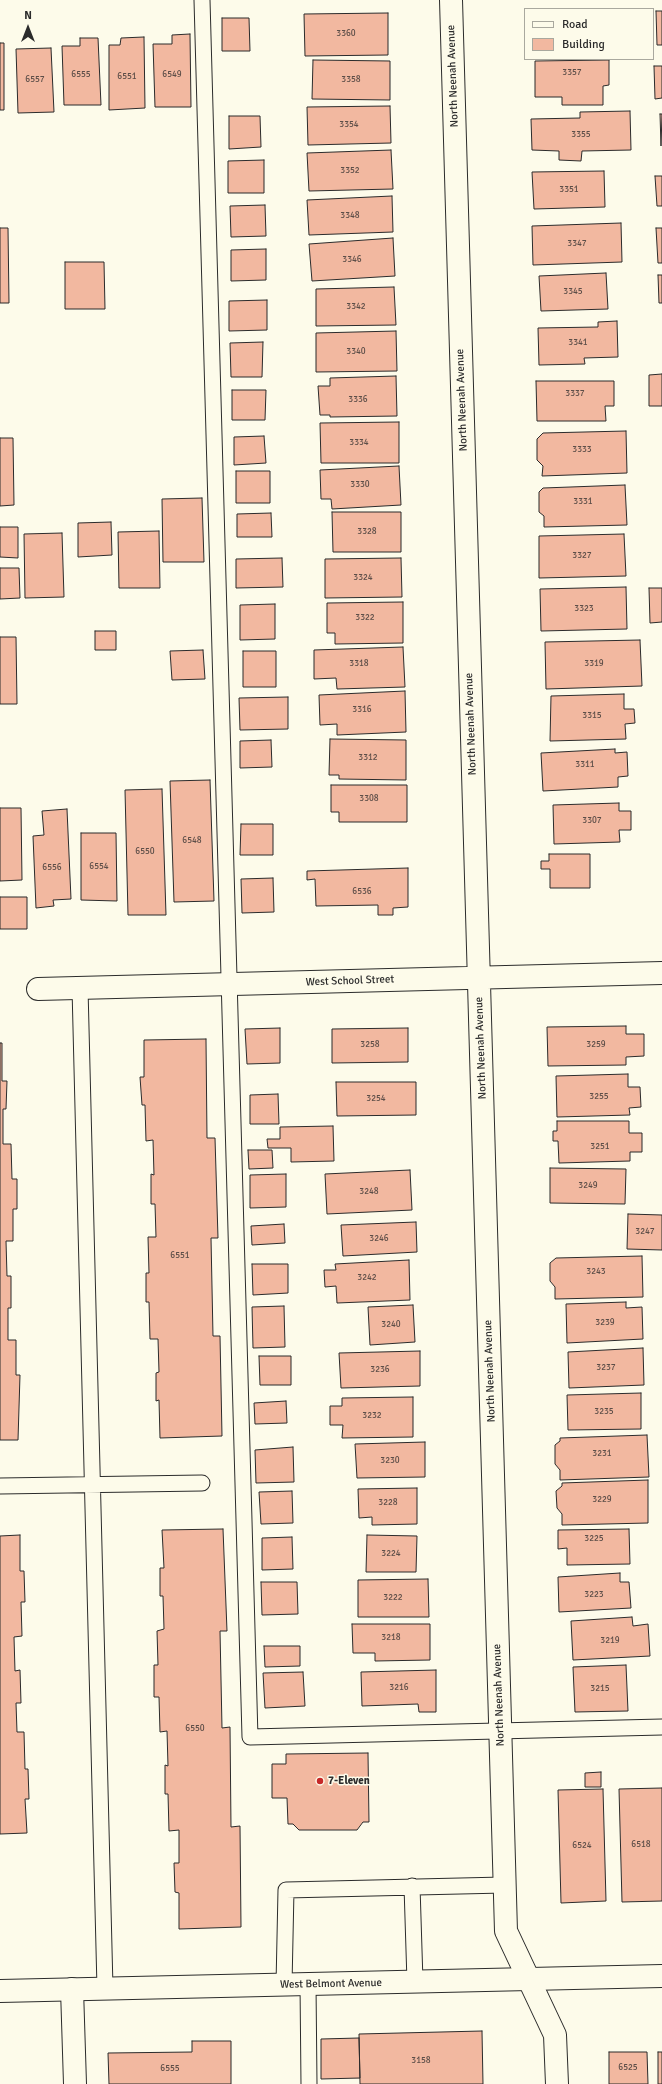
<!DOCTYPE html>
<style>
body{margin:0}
#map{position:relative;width:662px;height:2084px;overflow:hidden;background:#fdfbea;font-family:Signika,sans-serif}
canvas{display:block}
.legend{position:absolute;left:524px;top:8px;width:130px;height:52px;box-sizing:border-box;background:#fdfbea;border:1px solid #a9a89e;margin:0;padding:5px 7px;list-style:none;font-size:12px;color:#2b2b2b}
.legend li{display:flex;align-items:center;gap:8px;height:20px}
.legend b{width:20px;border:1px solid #a9a89e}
.north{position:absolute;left:8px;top:8px;width:40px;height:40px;-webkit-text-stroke:3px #fdfbea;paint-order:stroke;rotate:0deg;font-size:11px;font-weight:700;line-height:16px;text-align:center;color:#2b2b2b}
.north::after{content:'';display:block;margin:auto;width:14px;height:18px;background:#2b2b2b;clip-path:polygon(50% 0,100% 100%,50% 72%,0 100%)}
</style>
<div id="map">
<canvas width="662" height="2084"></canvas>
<ul class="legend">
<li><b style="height:5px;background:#fdfbea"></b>Road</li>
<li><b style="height:11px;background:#f2b8a0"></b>Building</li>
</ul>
<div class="north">N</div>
</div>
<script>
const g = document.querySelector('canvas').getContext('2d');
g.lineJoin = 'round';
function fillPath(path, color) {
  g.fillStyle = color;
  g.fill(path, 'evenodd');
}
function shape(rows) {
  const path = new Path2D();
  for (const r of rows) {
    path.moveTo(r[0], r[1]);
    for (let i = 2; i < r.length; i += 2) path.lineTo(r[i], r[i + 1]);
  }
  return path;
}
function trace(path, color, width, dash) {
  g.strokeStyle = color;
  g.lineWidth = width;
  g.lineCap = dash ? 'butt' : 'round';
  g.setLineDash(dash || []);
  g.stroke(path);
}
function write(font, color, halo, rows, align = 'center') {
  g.font = font + ' Signika,sans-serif';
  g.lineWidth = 3;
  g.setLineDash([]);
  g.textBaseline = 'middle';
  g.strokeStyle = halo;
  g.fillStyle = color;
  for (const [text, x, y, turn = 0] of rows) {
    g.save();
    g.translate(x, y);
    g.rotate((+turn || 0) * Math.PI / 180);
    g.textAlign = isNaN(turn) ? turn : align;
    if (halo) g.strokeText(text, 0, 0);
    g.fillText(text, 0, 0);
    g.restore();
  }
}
const building = shape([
 [656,11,662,11,662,45,657,45,656,11],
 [388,13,388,55,305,56,304,14,388,13],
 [222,18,249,18,250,51,222,51,222,18],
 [190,34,191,107,155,107,153,44,172,44,172,35,190,34],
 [144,37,145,108,109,110,109,45,120,45,121,38,144,37],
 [80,38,98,38,101,105,64,105,62,46,80,46,80,38],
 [0,43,4,43,4,110,0,110,0,43],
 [51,48,54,112,18,113,16,49,51,48],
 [313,60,390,61,390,100,312,99,313,60],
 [609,60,609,85,603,86,603,105,562,105,562,97,535,97,535,61,609,60],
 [654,66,662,66,662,98,655,99,654,66],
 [390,106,391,143,308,145,307,107,390,106],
 [630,111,631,150,582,151,581,161,559,160,559,151,532,150,531,119,580,118,580,112,630,111],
 [660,114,662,114,661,146,660,114],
 [229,116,260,116,261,147,229,149,229,116],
 [391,150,393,189,309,191,307,153,391,150],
 [264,160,264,193,228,193,228,161,264,160],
 [604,171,605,207,534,209,532,172,604,171],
 [655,176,662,176,662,206,657,206,655,176],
 [392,196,393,232,309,235,307,200,392,196],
 [265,205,266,236,231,237,230,206,265,205],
 [621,223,622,262,533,265,532,226,621,223],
 [0,228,8,228,9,303,0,303,0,228],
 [656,228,662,228,662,263,658,263,656,228],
 [393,238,395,276,312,281,309,244,393,238],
 [266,249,266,280,231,281,231,250,266,249],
 [65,262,104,262,105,309,65,309,65,262],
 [606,273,608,309,541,311,539,276,606,273],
 [658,275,662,275,662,303,659,303,658,275],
 [394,287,396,325,316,326,316,289,394,287],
 [267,300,267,330,229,331,229,301,267,300],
 [617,321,618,357,584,358,585,364,539,365,538,328,598,327,598,322,617,321],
 [396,331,397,371,316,372,316,333,396,331],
 [263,342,262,377,231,377,230,343,263,342],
 [662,374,662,406,649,406,649,375,662,374],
 [396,376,397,416,330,417,330,415,320,415,318,386,330,386,330,378,396,376],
 [536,381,614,381,614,406,605,406,606,421,537,421,536,381],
 [232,390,266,390,265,420,232,420,232,390],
 [399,422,399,463,321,463,320,423,399,422],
 [626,431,627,473,542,476,543,466,537,460,537,439,543,433,626,431],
 [264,436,266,463,234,465,234,437,264,436],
 [0,438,13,438,14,505,0,506,0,438],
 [399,466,401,505,332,509,331,499,321,499,320,470,399,466],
 [236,471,270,471,270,503,236,503,236,471],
 [625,485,627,525,544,527,544,516,539,512,539,492,543,488,625,485],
 [202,498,204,562,163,562,162,499,202,498],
 [332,512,401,512,401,552,333,552,332,512],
 [271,513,272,537,237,537,237,514,271,513],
 [111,522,112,555,78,557,78,523,111,522],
 [0,527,18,527,18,558,0,557,0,527],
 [159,531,160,588,119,588,118,532,159,531],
 [62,533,64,597,25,598,24,534,62,533],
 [624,534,626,576,539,578,539,536,624,534],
 [282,558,283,587,236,588,236,559,282,558],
 [401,558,402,597,325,598,325,559,401,558],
 [0,568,19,568,20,598,0,599,0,568],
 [626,587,627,629,541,631,540,589,626,587],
 [649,588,662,588,662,622,650,623,649,588],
 [403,602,403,643,335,644,335,633,327,633,327,603,403,602],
 [275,604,275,639,240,640,240,605,275,604],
 [95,631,116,631,116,650,95,650,95,631],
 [0,637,16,637,17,704,0,704,0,637],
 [640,640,642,686,546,689,545,642,640,640],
 [403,647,405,687,337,689,336,678,314,679,314,650,403,647],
 [203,650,205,679,172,680,170,651,203,650],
 [243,651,276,651,276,687,243,687,243,651],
 [405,691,406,732,337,735,337,724,320,725,319,695,405,691],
 [624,694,624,709,634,709,635,723,625,724,626,739,550,741,551,696,624,694],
 [288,697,288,729,240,730,239,698,288,697],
 [330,739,406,740,406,780,339,779,339,775,329,775,330,739],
 [271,740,272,767,240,768,240,741,271,740],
 [615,749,615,753,627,752,628,776,618,777,618,787,543,791,541,753,615,749],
 [210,780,214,901,174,902,170,781,210,780],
 [331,785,407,785,407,822,339,822,339,812,331,812,331,785],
 [162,789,166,915,128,915,125,790,162,789],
 [619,803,619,811,631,811,631,830,619,830,620,842,554,844,553,805,619,803],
 [0,808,21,808,22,880,0,881,0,808],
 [67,809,71,899,53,900,54,906,36,908,33,836,44,835,42,811,67,809],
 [241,824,273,824,273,855,240,855,241,824],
 [81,833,116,833,117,901,81,900,81,833],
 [549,854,590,854,590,888,550,888,550,869,541,869,541,861,549,861,549,854],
 [408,868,408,907,393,908,393,915,378,915,378,905,316,906,315,879,307,880,307,871,408,868],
 [273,878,274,912,242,913,241,879,273,878],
 [0,897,27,897,27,929,0,929,0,897],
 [626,1026,626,1034,644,1034,644,1056,626,1057,626,1065,548,1066,547,1027,626,1026],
 [280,1028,280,1063,247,1064,245,1029,280,1028],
 [408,1028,408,1062,332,1063,332,1029,408,1028],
 [206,1039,207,1138,215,1138,218,1238,211,1238,213,1336,220,1336,222,1436,160,1438,159,1400,156,1401,156,1373,159,1372,158,1339,150,1339,149,1302,146,1302,146,1273,149,1273,148,1237,156,1237,155,1204,151,1204,151,1174,154,1175,153,1140,146,1141,145,1105,142,1105,140,1077,144,1077,144,1040,206,1039],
 [0,1043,2,1043,2,1081,7,1081,6,1109,3,1109,3,1144,11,1144,12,1179,17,1179,17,1209,13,1209,13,1241,6,1241,7,1276,11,1276,11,1308,8,1308,8,1340,16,1340,16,1375,20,1375,18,1440,0,1440,0,1043],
 [628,1074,628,1087,640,1087,641,1107,629,1108,630,1115,557,1117,556,1076,628,1074],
 [336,1082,416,1082,416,1115,337,1116,336,1082],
 [278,1094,279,1124,250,1124,250,1095,278,1094],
 [557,1121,629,1121,629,1133,642,1133,642,1152,630,1152,630,1161,559,1163,558,1141,553,1141,553,1131,557,1131,557,1121],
 [333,1126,334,1161,291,1162,291,1148,268,1148,267,1139,280,1139,280,1127,333,1126],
 [248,1150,272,1150,273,1168,249,1169,248,1150],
 [550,1168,626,1169,625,1204,550,1203,550,1168],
 [410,1170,412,1210,327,1214,325,1174,410,1170],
 [286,1174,286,1207,250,1208,250,1175,286,1174],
 [628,1214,662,1215,662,1250,627,1249,628,1214],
 [416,1222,417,1252,343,1256,341,1225,416,1222],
 [284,1224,285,1243,252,1245,251,1226,284,1224],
 [642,1256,643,1297,555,1299,555,1287,550,1281,550,1263,556,1258,642,1256],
 [409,1260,410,1300,337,1303,336,1286,325,1287,324,1270,336,1270,335,1264,409,1260],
 [252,1264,288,1264,288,1293,253,1295,252,1264],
 [626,1302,626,1308,642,1307,643,1339,567,1343,566,1304,626,1302],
 [413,1305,415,1342,370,1345,368,1307,413,1305],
 [284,1306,285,1347,253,1348,252,1307,284,1306],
 [643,1348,644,1385,569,1388,568,1352,643,1348],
 [420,1351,420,1386,341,1388,339,1353,420,1351],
 [259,1356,291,1356,291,1385,260,1385,259,1356],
 [641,1393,641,1429,568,1430,567,1395,641,1393],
 [413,1397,413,1437,342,1438,343,1425,330,1425,330,1406,342,1406,342,1398,413,1397],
 [286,1401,287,1423,255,1424,254,1403,286,1401],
 [647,1435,649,1477,560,1480,560,1470,555,1464,555,1445,560,1441,560,1438,647,1435],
 [425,1442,425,1477,357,1478,355,1444,425,1442],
 [293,1447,294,1482,256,1483,255,1450,293,1447],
 [648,1480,648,1523,562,1525,562,1514,557,1508,556,1491,562,1486,562,1483,648,1480],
 [417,1488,417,1524,372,1525,372,1517,359,1518,358,1489,417,1488],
 [292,1491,293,1523,261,1524,259,1492,292,1491],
 [223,1529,227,1631,220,1631,222,1728,230,1727,231,1827,240,1826,241,1927,179,1929,179,1893,175,1892,174,1863,179,1863,179,1830,169,1831,168,1794,165,1794,165,1765,168,1766,167,1731,160,1732,159,1697,154,1697,154,1665,158,1665,157,1631,164,1629,163,1596,160,1596,160,1568,164,1568,162,1530,223,1529],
 [629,1529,630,1564,567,1565,567,1548,558,1549,558,1530,629,1529],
 [20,1535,20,1571,24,1571,25,1602,21,1602,22,1636,14,1637,15,1671,20,1670,21,1703,16,1703,17,1732,24,1732,25,1769,28,1769,29,1799,25,1799,27,1833,0,1834,0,1536,20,1535],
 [367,1535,417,1536,416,1572,366,1572,367,1535],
 [292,1537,293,1569,262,1570,262,1538,292,1537],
 [620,1573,620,1582,629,1582,631,1608,559,1612,558,1577,620,1573],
 [428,1579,429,1617,358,1617,358,1580,428,1579],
 [261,1582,297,1582,298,1614,262,1615,261,1582],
 [632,1617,633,1626,648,1624,650,1656,573,1660,571,1621,632,1617],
 [352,1624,430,1624,430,1660,375,1661,375,1653,353,1653,352,1624],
 [264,1646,300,1646,300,1666,265,1667,264,1646],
 [626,1665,628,1711,575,1712,573,1667,626,1665],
 [436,1670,436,1712,419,1712,418,1704,362,1706,361,1672,436,1670],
 [303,1672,305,1706,265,1708,263,1673,303,1672],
 [368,1753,369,1822,363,1822,357,1830,299,1830,293,1824,288,1824,287,1798,272,1798,272,1764,286,1764,286,1754,368,1753],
 [601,1772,601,1787,585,1787,585,1773,601,1772],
 [662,1788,662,1901,622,1902,619,1789,662,1788],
 [603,1789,606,1901,561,1903,558,1790,603,1789],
 [482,2031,483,2084,360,2084,359,2034,482,2031],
 [359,2038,360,2078,321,2079,321,2039,359,2038],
 [192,2041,231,2041,231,2084,109,2084,108,2053,192,2052,192,2041],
 [609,2052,647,2052,648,2084,609,2084,609,2052],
 [658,2052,662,2052,662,2084,658,2084,658,2052]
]);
fillPath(building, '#f2b8a0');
trace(building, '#2b2b2b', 1);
const lane = shape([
 [202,0,250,1737,662,1727],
 [80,988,105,1988],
 [0,1486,202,1483],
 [412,1886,415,1982],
 [308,1984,309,2084],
 [284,1985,286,1890,504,1885]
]);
const street = shape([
 [451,0,506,1931,555,2035,557,2084],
 [38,989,662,973],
 [72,1989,75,2084]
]);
const secondary = shape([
 [0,1991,662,1976]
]);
trace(lane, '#2b2b2b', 17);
trace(street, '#2b2b2b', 24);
trace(secondary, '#2b2b2b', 24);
trace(lane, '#fdfbea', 15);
trace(street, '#fdfbea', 22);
trace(secondary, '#fdfbea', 22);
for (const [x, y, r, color] of [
 [320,1781,4,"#c62828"]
]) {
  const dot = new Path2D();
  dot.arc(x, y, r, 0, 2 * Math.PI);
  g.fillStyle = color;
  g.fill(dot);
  trace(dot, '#fdfbea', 1.5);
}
write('9px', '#5d4e48', null, [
 ["3360",346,34],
 ["3357",572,73],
 ["6555",81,75],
 ["6549",172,75],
 ["6551",127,77],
 ["6557",35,80],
 ["3358",351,80],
 ["3354",349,125],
 ["3355",581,135],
 ["3352",350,171],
 ["3351",569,190],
 ["3348",350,216],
 ["3347",577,244],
 ["3346",352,260],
 ["3345",573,292],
 ["3342",356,307],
 ["3341",578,343],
 ["3340",356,352],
 ["3337",575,394],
 ["3336",358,400],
 ["3334",359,443],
 ["3333",582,450],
 ["3330",360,485],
 ["3331",583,502],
 ["3328",367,532],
 ["3327",582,556],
 ["3324",363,578],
 ["3323",584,609],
 ["3322",365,618],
 ["3318",359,664],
 ["3319",594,664],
 ["3316",362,710],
 ["3315",592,716],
 ["3312",368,758],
 ["3311",585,765],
 ["3308",369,799],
 ["3307",592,821],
 ["6548",192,841],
 ["6550",145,852],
 ["6554",99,867],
 ["6556",52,868],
 ["6536",362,892],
 ["3258",370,1045],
 ["3259",596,1045],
 ["3255",599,1097],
 ["3254",376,1099],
 ["3251",600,1147],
 ["3249",588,1186],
 ["3248",369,1192],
 ["3247",645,1232],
 ["3246",379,1239],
 ["6551",180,1256],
 ["3243",596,1272],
 ["3242",367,1278],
 ["3239",605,1323],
 ["3240",391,1325],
 ["3237",606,1368],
 ["3236",380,1370],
 ["3235",604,1412],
 ["3232",372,1416],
 ["3231",602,1454],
 ["3230",390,1461],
 ["3229",602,1500],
 ["3228",388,1503],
 ["3225",594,1539],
 ["3224",391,1554],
 ["3223",594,1595],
 ["3222",393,1598],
 ["3218",391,1638],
 ["3219",610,1641],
 ["3216",399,1688],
 ["3215",600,1689],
 ["6550",195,1729],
 ["6518",641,1845],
 ["6524",582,1846],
 ["3158",421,2061],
 ["6525",628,2068],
 ["6555",170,2069]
]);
write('11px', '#2b2b2b', '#fdfbea', [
 ["North Neenah Avenue",453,76,-92],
 ["North Neenah Avenue",462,400,-92],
 ["North Neenah Avenue",471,724,-92],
 ["West School Street",350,981,-2],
 ["North Neenah Avenue",481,1048,-92],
 ["North Neenah Avenue",490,1371,-92],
 ["North Neenah Avenue",499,1695,-92],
 ["West Belmont Avenue",331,1984,-1]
]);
write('bold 11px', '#2b2b2b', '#fdfbea', [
 ["7-Eleven",328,1781]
], 'left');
</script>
